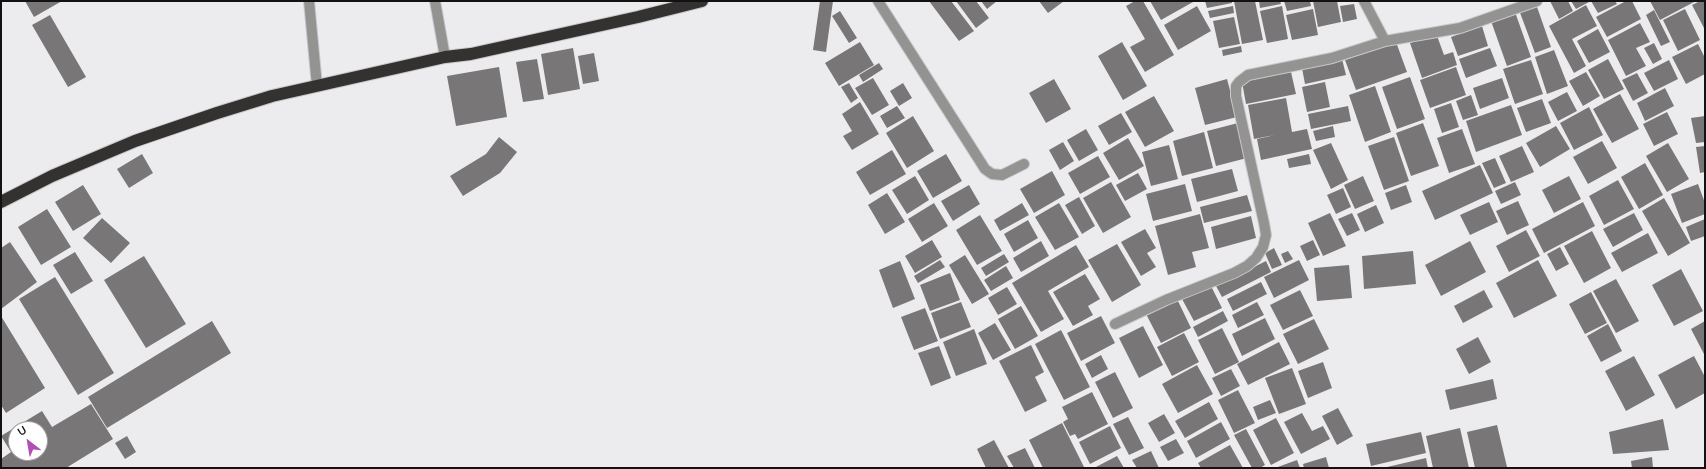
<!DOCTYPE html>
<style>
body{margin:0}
#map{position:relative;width:1706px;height:469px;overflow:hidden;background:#ececef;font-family:"Nunito Sans",sans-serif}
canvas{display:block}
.frame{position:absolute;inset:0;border:2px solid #121213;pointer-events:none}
.north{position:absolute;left:8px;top:421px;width:40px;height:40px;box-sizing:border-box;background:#fff;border:1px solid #a0a0a1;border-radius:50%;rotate:329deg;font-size:11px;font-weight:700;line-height:16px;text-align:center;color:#121213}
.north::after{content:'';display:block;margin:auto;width:14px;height:18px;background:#b14fb6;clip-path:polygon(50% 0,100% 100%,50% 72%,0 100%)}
</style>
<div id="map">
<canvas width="1706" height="469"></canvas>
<div class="frame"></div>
<div class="north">U</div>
</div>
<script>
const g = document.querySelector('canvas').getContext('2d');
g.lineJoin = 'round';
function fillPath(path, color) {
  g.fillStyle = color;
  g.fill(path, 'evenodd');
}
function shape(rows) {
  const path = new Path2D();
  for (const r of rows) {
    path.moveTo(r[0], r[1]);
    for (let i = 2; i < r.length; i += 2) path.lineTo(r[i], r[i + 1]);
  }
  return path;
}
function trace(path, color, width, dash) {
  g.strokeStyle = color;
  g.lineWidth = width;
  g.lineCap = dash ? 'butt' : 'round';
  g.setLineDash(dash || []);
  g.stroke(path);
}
fillPath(shape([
 [25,1,62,1,34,17],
 [820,1,833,1,826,52,813,50],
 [929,1,951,1,974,31,959,41],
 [956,1,976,1,989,18,976,28],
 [981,1,997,1,987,9],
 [1039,1,1064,1,1048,13],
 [1135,1,1143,1,1174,55,1145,72,1130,47,1145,39,1126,6],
 [1150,1,1192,1,1193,2,1161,20],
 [1205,1,1232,1,1232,3,1207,8],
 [1234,1,1255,1,1263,40,1242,44],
 [1259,1,1280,1,1281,4,1260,8],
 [1284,1,1310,1,1311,6,1287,11],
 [1313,1,1337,1,1341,22,1318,27],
 [1550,1,1568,1,1573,11,1559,19],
 [1571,1,1588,1,1589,2,1576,9],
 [1591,1,1615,1,1617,4,1598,13],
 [1626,1,1632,1,1641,19,1607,37,1596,17],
 [1650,1,1696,1,1660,20],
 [1700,1,1705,1,1705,30,1692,5],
 [1354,4,1357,19,1343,22,1340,6],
 [1536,4,1551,47,1535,53,1519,10],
 [1586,5,1597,26,1572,39,1586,66,1574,73,1549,26],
 [1197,6,1211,31,1178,50,1164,25],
 [1233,6,1234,13,1210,18,1208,11],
 [1282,6,1288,39,1267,43,1260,11],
 [1313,9,1318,35,1292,40,1286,15],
 [1685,9,1700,40,1678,51,1663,20],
 [1654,10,1670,42,1661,46,1646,15],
 [840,11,857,38,849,43,832,16],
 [1515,12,1531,57,1507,66,1491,21],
 [50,15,86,77,68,87,32,25],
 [1234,17,1240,44,1219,48,1213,21],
 [1640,23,1650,42,1636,48,1646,66,1626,76,1608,40],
 [1482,26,1488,46,1458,56,1451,37],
 [1598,29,1610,52,1589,63,1577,41],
 [1436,33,1444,55,1453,52,1457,65,1422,78,1410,43],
 [860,42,874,65,839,86,825,63],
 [1122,42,1147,86,1123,100,1098,56],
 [1396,42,1407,72,1356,90,1345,60],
 [1654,43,1662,59,1653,64,1644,48],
 [1698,44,1705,58,1705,74,1686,84,1672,57],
 [1241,46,1242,52,1223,56,1222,50],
 [573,48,580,89,548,95,541,54],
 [1490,48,1497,66,1466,78,1459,59],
 [1554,50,1568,86,1547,94,1535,57],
 [594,53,599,81,583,84,578,56],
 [537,59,544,99,523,102,516,62],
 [1342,59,1346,75,1305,84,1302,68],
 [1608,59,1624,89,1604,99,1588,70],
 [1531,60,1543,94,1515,104,1503,69],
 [1669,60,1678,79,1654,91,1644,73],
 [879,63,883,69,863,82,859,75],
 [499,67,507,117,456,126,447,76],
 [1456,67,1466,95,1430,108,1420,80],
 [1291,72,1296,94,1246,104,1242,82],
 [1586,72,1600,96,1583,106,1569,81],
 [1637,73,1648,93,1633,101,1622,80],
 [1410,77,1425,119,1397,129,1382,87],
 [873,78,889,105,872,115,855,88],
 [1502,78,1509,98,1480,109,1473,88],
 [1054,79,1071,109,1046,123,1029,93],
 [1227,79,1237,117,1205,125,1195,88],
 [1325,82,1330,107,1307,112,1302,87],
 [849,83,858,98,851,103,841,87],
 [903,83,912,98,899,106,890,91],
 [1375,86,1391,132,1365,142,1349,95],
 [1665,88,1674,106,1645,121,1637,103],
 [1567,92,1577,111,1558,121,1548,102],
 [1620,94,1639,129,1612,143,1593,109],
 [1471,95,1478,115,1463,120,1456,101],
 [1154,96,1174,131,1145,147,1125,112],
 [1286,98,1292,132,1307,129,1312,149,1261,160,1257,139,1275,135,1254,139,1248,105],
 [1542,99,1551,123,1526,132,1517,108],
 [860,102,879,134,852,150,843,136,852,131,842,114],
 [1451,103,1459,127,1442,133,1434,109],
 [1511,105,1522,135,1476,152,1466,121],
 [897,106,905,118,887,128,880,116],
 [1348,106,1351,121,1311,129,1308,114],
 [1589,107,1603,135,1574,150,1560,123],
 [1667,112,1678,134,1654,146,1643,124],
 [1121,113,1132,132,1109,145,1098,126],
 [913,116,934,151,907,168,886,133],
 [1705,116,1705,142,1696,143,1691,118],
 [1238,123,1247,158,1216,166,1207,131],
 [1423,123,1439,166,1411,176,1396,133],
 [1333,126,1335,137,1316,141,1313,131],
 [1556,126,1570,149,1540,167,1526,143],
 [1086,129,1098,150,1079,161,1067,140],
 [1462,129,1475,164,1449,173,1437,138],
 [1204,132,1213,168,1182,176,1173,141],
 [499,137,517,152,500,173,463,196,450,176,486,154],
 [1394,137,1409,181,1384,190,1368,146],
 [1128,138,1144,166,1119,180,1103,153],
 [1602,141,1617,168,1588,184,1573,157],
 [1063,142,1074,161,1060,170,1049,150],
 [1331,143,1348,180,1331,189,1313,150],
 [1668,143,1689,179,1667,192,1646,156],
 [1169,145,1178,179,1151,186,1142,152],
 [1522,146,1534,172,1511,182,1499,156],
 [1705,146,1705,172,1700,173,1696,147],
 [892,150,906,174,870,195,856,172],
 [142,154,153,173,129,188,117,169],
 [946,154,962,181,933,198,917,171],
 [1309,154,1311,164,1289,168,1287,159],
 [1098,156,1110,177,1080,194,1068,173],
 [1495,158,1506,183,1494,188,1482,163],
 [1645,163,1663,195,1639,209,1621,177],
 [1480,165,1493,193,1435,220,1422,191],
 [1232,169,1238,191,1197,202,1191,179],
 [1052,171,1065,195,1034,213,1020,189],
 [1138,173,1147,189,1125,201,1116,185],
 [915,176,929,200,907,214,892,190],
 [1363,176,1374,201,1355,209,1344,185],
 [1569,176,1581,199,1554,213,1542,190],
 [1618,180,1634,209,1604,225,1589,196],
 [1111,182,1131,217,1103,233,1083,198],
 [1515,182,1521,195,1501,204,1495,191],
 [1185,184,1192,211,1153,221,1146,194],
 [1698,184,1705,203,1705,214,1682,223,1671,194],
 [83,185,101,214,73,231,55,202],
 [969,185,980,204,953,221,941,201],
 [1406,185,1412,202,1391,210,1385,193],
 [1343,188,1351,207,1336,214,1327,195],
 [887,193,905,222,885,234,868,205],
 [1247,195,1252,211,1204,223,1200,207],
 [1079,197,1095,226,1082,234,1065,205],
 [1664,198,1690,243,1668,256,1642,211],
 [1518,201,1529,225,1507,235,1496,211],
 [1489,202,1498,222,1470,235,1460,215],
 [1583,202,1595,226,1544,253,1532,229],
 [934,203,948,226,922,242,908,219],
 [1022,203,1029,215,1000,231,994,220],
 [1059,203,1079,237,1055,250,1035,217],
 [1376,205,1384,223,1365,232,1357,214],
 [47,209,71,247,41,265,18,227],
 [1330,213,1346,246,1323,256,1308,223],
 [1352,213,1360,230,1347,236,1338,219],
 [1634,213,1643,230,1613,247,1603,229],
 [1200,214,1209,248,1192,252,1196,267,1168,275,1155,226],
 [980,215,1002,251,977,265,956,230],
 [1251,216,1256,238,1216,249,1211,227],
 [102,218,130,243,111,263,83,238],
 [1705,219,1705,236,1691,241,1686,227],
 [1028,220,1038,238,1014,252,1004,234],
 [1145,229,1156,248,1147,253,1156,267,1141,276,1121,242],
 [1526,230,1540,256,1509,272,1496,246],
 [1592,231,1611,268,1584,283,1564,246],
 [1648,233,1658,253,1622,272,1611,253],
 [932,240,942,257,915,273,905,256],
 [1313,240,1320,255,1307,261,1300,246],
 [1041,241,1049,256,1021,272,1013,258],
 [1470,241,1486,272,1441,296,1425,265],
 [10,242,37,282,1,309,1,248],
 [1117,244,1141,285,1112,302,1088,260],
 [1076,245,1089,267,1048,291,1064,319,1041,332,1012,283],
 [1560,247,1569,264,1556,271,1547,254],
 [1274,248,1282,265,1272,269,1265,253],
 [1288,251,1293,259,1285,263,1281,254],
 [1413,251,1416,284,1364,289,1362,256],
 [75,252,93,281,71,294,53,265],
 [1004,254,1009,262,986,276,981,268],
 [965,255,989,294,972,304,949,265],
 [144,256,186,324,146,348,104,280],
 [940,260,945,267,918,283,914,276],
 [1299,260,1309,280,1274,298,1264,277],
 [1538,260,1557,296,1514,318,1496,283],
 [900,261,915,299,893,308,879,270],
 [1266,261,1271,272,1222,297,1216,286],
 [1349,265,1352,298,1317,301,1314,268],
 [1006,266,1013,278,991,291,984,280],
 [1681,269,1703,311,1674,326,1652,285],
 [950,273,960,300,930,311,920,285],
 [1085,274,1100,299,1088,306,1093,315,1073,326,1053,292],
 [55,277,114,373,78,395,19,299],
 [1616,279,1639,321,1616,333,1593,291],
 [1261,282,1267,294,1233,311,1227,299],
 [1210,284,1222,308,1194,321,1182,299],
 [1007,287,1017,304,998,315,988,298],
 [1300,290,1313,316,1283,330,1270,305],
 [1484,290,1493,307,1463,323,1454,306],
 [1591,292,1607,323,1585,334,1569,304],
 [1176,297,1191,328,1161,343,1145,312],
 [961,302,971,327,940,339,931,313],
 [1257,302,1264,315,1238,328,1232,315],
 [1021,306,1038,336,1015,349,998,319],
 [925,308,938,341,914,350,901,317],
 [1223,311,1228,321,1198,337,1193,327],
 [1,316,45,388,6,413,1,405],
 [1101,316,1115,343,1081,361,1067,333],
 [1265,318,1275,339,1242,356,1232,334],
 [1314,319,1329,349,1298,364,1283,334],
 [212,321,231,353,107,428,88,397],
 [1705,321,1705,356,1691,329],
 [995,323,1011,350,993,360,978,333],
 [1608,324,1622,351,1601,362,1587,336],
 [1143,326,1163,365,1139,378,1119,338],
 [1222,328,1239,362,1215,374,1198,340],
 [974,329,987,364,956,376,943,342],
 [1061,330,1090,387,1064,400,1035,344],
 [1184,333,1199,362,1172,376,1157,347],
 [1478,337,1491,362,1469,374,1456,349],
 [1279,342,1290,364,1248,385,1237,364],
 [1031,345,1044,372,1035,377,1047,401,1025,412,999,361],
 [939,346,951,378,931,386,918,353],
 [1101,355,1108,369,1092,378,1085,364],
 [1634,356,1655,395,1626,411,1605,371],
 [1694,356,1705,377,1705,393,1676,409,1658,375],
 [1323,362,1332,388,1308,398,1298,371],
 [1197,365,1213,394,1178,413,1162,384],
 [1292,368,1306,404,1279,414,1265,378],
 [1231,369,1240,386,1221,396,1212,378],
 [1115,372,1133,408,1113,418,1095,382],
 [1493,379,1497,399,1450,410,1445,390],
 [1238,390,1255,423,1234,433,1218,400],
 [1092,392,1108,424,1078,439,1075,434,1070,436,1063,422,1068,419,1062,407],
 [1270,400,1276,413,1258,420,1253,407],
 [1209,402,1218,419,1185,438,1175,421],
 [91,404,113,439,66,468,1,468,1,459,11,452,1,436,42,411,52,427],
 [16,429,40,429,40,453,16,453],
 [1338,408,1353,436,1337,445,1322,416],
 [1302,413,1312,431,1323,426,1330,439,1301,454,1284,422],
 [1164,414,1175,433,1159,442,1148,423],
 [1128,417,1144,448,1129,455,1113,424],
 [1276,418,1294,453,1271,465,1253,430],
 [1663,419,1669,450,1613,454,1609,432],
 [1221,422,1230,439,1196,458,1187,441],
 [1062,423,1084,467,1083,468,1043,468,1029,440],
 [1497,425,1507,467,1475,468,1467,432],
 [1110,426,1121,448,1090,464,1079,442],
 [1460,428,1469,468,1433,468,1426,436],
 [1246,429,1265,465,1260,468,1252,468,1234,435],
 [1421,432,1426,453,1371,466,1366,444],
 [127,436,136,452,125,459,115,443],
 [1176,439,1184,453,1168,461,1160,447],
 [994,440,1009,468,986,468,977,449],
 [1230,445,1243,468,1201,468,1198,463],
 [1025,448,1035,468,1014,468,1007,456],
 [1151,451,1159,468,1137,468,1132,460],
 [1117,456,1124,468,1094,468],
 [1326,457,1329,468,1304,468,1303,464],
 [1652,457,1653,468,1632,468,1631,461],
 [1426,458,1428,468,1387,468,1387,467],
 [1297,460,1300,468,1275,468]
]), '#797677');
const lane = shape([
 [309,1,317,86],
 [435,1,445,57]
]);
const street = shape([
 [878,1,985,169,992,174,1002,175,1024,164],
 [1364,1,1385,41,1460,28,1537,1],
 [1115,324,1166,300,1234,273,1247,266,1256,258,1263,247,1266,235,1264,223,1236,96,1236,86,1239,82,1248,75,1332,58,1385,41]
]);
const highway = shape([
 [1,202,52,176,135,141,217,113,272,96,445,57,471,54,638,17,702,1]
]);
trace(lane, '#c9c9cc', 12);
trace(street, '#c9c9cc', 12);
trace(highway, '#c9c9cc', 14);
trace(lane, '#939392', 10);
trace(street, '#939392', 10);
trace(highway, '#333230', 12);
</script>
